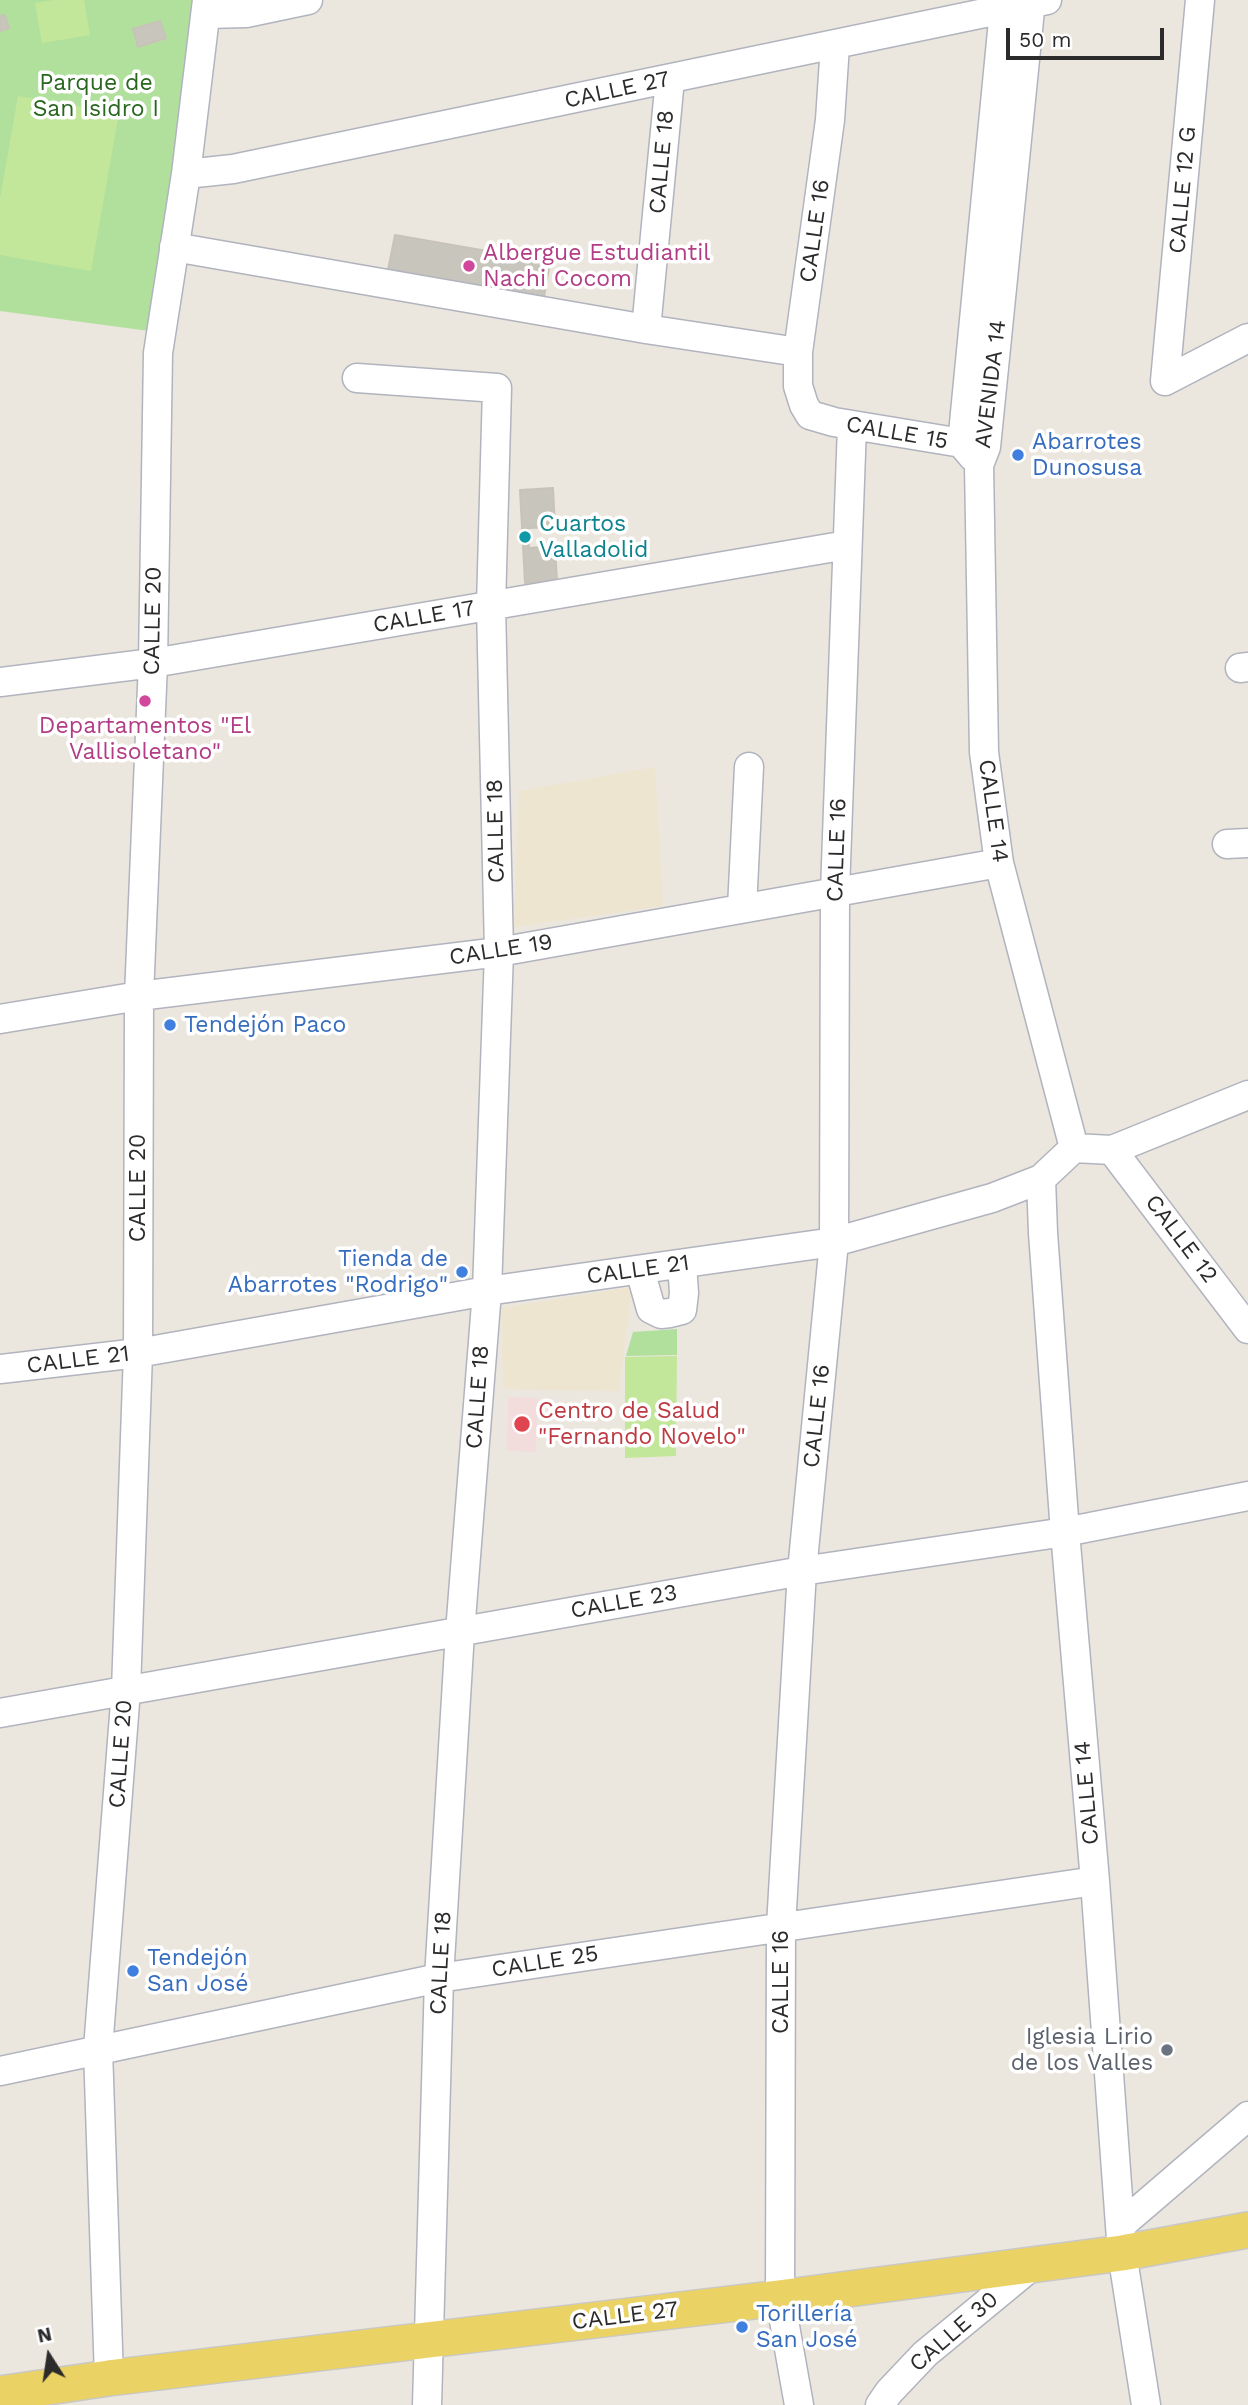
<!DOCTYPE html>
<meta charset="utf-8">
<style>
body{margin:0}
#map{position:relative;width:1248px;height:2405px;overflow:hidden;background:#ece7de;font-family:"Work Sans",sans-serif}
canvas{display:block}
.north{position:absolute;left:14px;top:2321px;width:70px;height:70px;-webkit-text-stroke:5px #fff;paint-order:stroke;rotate:348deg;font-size:19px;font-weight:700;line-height:28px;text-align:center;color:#2b2b2b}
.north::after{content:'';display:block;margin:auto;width:24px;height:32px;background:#2b2b2b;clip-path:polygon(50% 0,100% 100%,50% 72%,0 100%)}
.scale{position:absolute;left:1006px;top:28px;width:158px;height:32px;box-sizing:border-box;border:4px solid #2b2b2b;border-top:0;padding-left:9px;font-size:21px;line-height:24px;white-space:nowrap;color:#2b2b2b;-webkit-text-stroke:5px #fff;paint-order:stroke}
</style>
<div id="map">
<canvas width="1248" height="2405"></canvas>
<div class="north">N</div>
<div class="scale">50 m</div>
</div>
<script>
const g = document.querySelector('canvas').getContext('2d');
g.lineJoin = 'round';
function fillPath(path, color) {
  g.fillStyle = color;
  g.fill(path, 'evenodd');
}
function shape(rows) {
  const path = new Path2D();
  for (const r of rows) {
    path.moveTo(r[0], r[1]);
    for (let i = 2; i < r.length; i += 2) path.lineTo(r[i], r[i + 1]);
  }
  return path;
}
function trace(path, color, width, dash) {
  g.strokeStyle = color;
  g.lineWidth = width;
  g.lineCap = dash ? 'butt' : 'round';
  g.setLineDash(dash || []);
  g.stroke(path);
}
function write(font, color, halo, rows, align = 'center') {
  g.font = font + ' "Work Sans",sans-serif';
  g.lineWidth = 7;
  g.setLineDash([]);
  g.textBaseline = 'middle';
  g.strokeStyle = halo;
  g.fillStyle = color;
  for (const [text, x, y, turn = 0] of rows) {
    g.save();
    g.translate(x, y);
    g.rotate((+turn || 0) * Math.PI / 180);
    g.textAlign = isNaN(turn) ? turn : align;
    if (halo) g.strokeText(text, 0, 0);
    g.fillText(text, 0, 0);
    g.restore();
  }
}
fillPath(shape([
 [655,767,663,906,514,927,519,791],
 [632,1287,619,1391,503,1389,502,1308]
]), '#ede5cf');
fillPath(shape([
 [508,1397,538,1398,536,1452,507,1451]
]), '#f3dcdc');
fillPath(shape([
 [0,0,212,0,149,331,0,311],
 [677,1329,677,1355,626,1356,633,1332]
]), '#b1e09d');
fillPath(shape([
 [54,0,84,0,90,35,42,43,35,3],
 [18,96,119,113,91,271,0,255,0,199],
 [677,1356,676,1456,625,1458,625,1357]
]), '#c2e79a');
const building = shape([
 [5,15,9,28,0,31,0,16,5,15],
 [160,21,166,38,138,47,133,29,160,21],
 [395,235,550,262,544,297,388,270,395,235],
 [553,488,555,527,528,528,529,548,555,546,557,581,525,583,520,490,553,488]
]);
fillPath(building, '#c8c5bd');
trace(building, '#c8c3b8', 2);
const minor = shape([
 [1031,0,986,447,979,465,984,752,999,863,1074,1148],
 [206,14,246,13,308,0],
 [835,45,830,120,798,352,798,386,804,405,810,415,834,422,986,447],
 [186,174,233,169,1047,0],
 [174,247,646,329,798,352],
 [646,329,670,79],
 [357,378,497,388,491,606,499,952,487,1291,460,1632,439,1978,427,2405],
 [1165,381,1200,0],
 [1165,381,1248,338],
 [973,457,962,444,1005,0],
 [1240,668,1248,667],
 [0,682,153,663,847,545],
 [1227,844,1248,843],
 [742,908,749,767],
 [0,1019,139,996,499,952,999,863],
 [1112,1150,1248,1329],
 [1041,1179,1043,1233,1065,1532,1095,1881,1122,2253,1146,2405],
 [640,1270,651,1309,661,1314,670,1313,682,1310,684,1293,682,1264],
 [0,1369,138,1353,487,1291,834,1242,992,1198,1041,1179,1074,1148,1112,1150,1248,1095],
 [0,1713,802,1571,1065,1532,1248,1496],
 [0,2071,439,1978,1095,1881],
 [1120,2226,1248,2116],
 [109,2378,98,2049,126,1690,138,1353,139,996,153,663,158,353,186,174,207,0],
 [799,2405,780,2298,781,1926,802,1571,834,1242,835,891,852,426],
 [880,2405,889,2392,925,2354,1033,2265]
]);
const major = shape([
 [0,2394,109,2378,780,2298,1122,2253,1248,2230]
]);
trace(minor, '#b1b4be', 31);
trace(major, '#c8c8c8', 38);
trace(minor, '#fff', 28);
trace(major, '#ebd265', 35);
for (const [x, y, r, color] of [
 [469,266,7,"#d1479c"],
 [1018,455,7,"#3f7fe0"],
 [525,537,7,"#0f9aa8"],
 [145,701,7,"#d1479c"],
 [170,1025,7,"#3f7fe0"],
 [462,1272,7,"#3f7fe0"],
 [522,1424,9,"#e0444e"],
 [133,1971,7,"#3f7fe0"],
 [1167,2050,7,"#6b7280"],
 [742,2327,7,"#3f7fe0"]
]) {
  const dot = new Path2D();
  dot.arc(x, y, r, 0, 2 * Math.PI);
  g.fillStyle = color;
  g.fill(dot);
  trace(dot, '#fff', 2.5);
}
write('23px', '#29661e', '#fff', [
 ["Parque de",96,83],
 ["San Isidro I",96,109]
]);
write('23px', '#2b2b2b', '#fff', [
 ["CALLE 27",617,90,-12],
 ["CALLE 18",662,162,-85],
 ["CALLE 12 G",1183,190,-85],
 ["CALLE 16",815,231,-82],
 ["AVENIDA 14",991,384,-83],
 ["CALLE 15",897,433,10],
 ["CALLE 17",424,617,-10],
 ["CALLE 20",153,621,-89],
 ["CALLE 14",993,811,82],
 ["CALLE 18",496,831,-91],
 ["CALLE 16",837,850,-88],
 ["CALLE 19",501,950,-9],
 ["CALLE 20",138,1188,-90],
 ["CALLE 12",1181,1239,53],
 ["CALLE 21",638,1270,-8],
 ["CALLE 21",78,1360,-7],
 ["CALLE 18",478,1397,-86],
 ["CALLE 16",817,1416,-84],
 ["CALLE 23",624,1602,-10],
 ["CALLE 20",121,1754,-86],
 ["CALLE 14",1087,1793,-95],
 ["CALLE 25",545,1962,-9],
 ["CALLE 18",441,1963,-87],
 ["CALLE 16",781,1982,-90],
 ["CALLE 27",625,2316,-7],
 ["CALLE 30",954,2332,-41]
]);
write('23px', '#b23c85', '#fff', [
 ["Albergue Estudiantil",483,253],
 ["Nachi Cocom",483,279],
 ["Departamentos \"El",145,726,"center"],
 ["Vallisoletano\"",145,752,"center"]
], 'left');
write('23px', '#366cbe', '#fff', [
 ["Abarrotes",1032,442],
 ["Dunosusa",1032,468],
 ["Tendejón Paco",184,1025],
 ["Tienda de",448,1259,"right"],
 ["Abarrotes \"Rodrigo\"",448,1285,"right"],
 ["Tendejón",147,1958],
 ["San José",147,1984],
 ["Torillería",756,2314],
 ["San José",756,2340]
], 'left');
write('23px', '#0d838f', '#fff', [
 ["Cuartos",539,524],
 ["Valladolid",539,550]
], 'left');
write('23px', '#be3a42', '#fff', [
 ["Centro de Salud",538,1411],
 ["\"Fernando Novelo\"",538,1437]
], 'left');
write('23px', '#5b616d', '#fff', [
 ["Iglesia Lirio",1153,2037],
 ["de los Valles",1153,2063]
], 'right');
</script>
